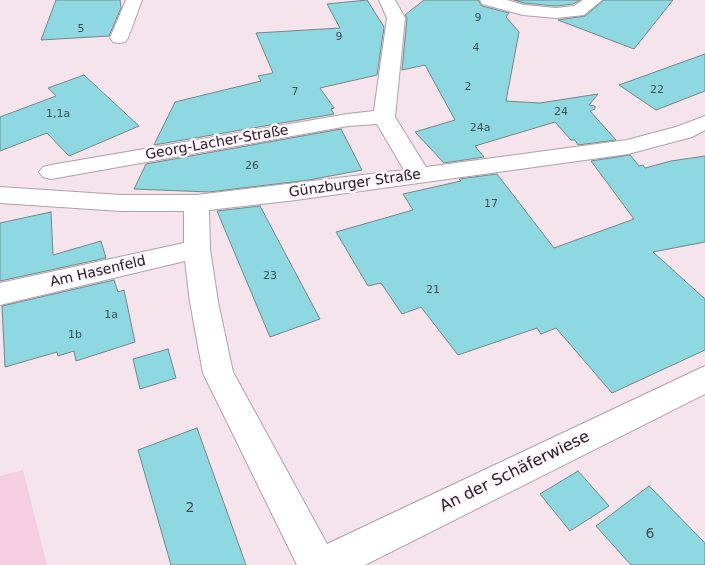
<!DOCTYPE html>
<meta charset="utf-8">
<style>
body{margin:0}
canvas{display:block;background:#f5e4ec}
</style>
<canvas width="705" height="565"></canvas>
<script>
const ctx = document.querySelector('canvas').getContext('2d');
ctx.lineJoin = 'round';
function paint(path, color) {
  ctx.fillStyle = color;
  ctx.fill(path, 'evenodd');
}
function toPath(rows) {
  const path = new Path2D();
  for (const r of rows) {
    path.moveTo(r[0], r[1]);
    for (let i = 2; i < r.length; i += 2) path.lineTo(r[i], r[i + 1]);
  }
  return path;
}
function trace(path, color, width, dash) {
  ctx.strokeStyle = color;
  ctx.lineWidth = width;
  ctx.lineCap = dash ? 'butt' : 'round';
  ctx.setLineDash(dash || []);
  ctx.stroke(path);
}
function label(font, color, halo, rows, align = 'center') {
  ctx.font = font + ' "DejaVu Sans",sans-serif';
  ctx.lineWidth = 5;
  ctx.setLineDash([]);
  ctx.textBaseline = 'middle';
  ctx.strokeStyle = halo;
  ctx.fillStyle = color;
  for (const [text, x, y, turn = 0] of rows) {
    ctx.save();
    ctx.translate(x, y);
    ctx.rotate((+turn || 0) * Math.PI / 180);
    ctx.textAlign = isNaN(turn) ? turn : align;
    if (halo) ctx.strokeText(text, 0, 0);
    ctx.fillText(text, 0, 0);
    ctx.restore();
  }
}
const green = toPath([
 [23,470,47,565,0,565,0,476]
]);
const building = toPath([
 [56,0,120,0,121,8,109,36,41,40,56,0],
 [367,0,384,27,377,75,320,88,334,108,331,109,334,114,154,145,175,102,261,81,258,76,273,73,256,33,340,28,327,4,367,0],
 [424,0,478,0,482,6,509,13,506,17,519,32,506,101,540,103,598,94,589,105,595,106,595,109,590,111,616,140,578,145,575,140,571,140,555,122,475,146,484,157,444,163,415,132,455,120,425,65,402,70,407,18,405,15,424,0],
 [514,0,580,0,573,4,556,6,524,3,514,0],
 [604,0,673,0,634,49,558,20,585,16,604,0],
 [705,54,705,91,656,110,619,85,705,54],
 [84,75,139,126,69,156,47,133,0,151,0,117,56,96,48,88,84,75],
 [341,129,362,170,309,180,209,192,134,189,146,164,341,129],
 [630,155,639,166,643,165,645,168,671,161,705,156,705,242,653,252,705,299,705,350,612,393,556,328,541,334,537,328,458,355,421,307,402,314,381,283,368,286,336,232,413,210,403,194,461,181,459,179,497,174,554,248,634,219,591,161,630,155],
 [260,206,320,319,270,337,217,211,260,206],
 [51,212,53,255,101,241,106,258,0,281,0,223,51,212],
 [114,280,118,292,124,290,135,342,76,361,74,351,58,356,57,352,5,367,2,306,114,280],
 [168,349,176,378,140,389,133,359,168,349],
 [197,428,246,565,171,565,138,450,197,428],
 [578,471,609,506,570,531,540,494,578,471],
 [649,486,705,543,705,565,631,565,596,526,649,486]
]);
const minor = toPath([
 [126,0,142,0,128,38,125,42,119,43,113,42,110,38,126,0],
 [379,0,395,0,405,18,395,117,426,167,627,140,676,127,705,116,705,130,692,137,628,154,296,200,209,210,210,249,218,302,233,372,327,544,705,366,705,394,365,565,297,565,203,373,190,302,185,261,0,305,0,283,184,243,184,211,121,211,0,203,0,187,121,195,196,195,404,170,377,124,348,126,51,179,43,177,39,172,43,167,51,165,348,114,374,111,387,18,379,0],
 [480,0,507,0,524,5,556,8,574,6,583,0,602,0,584,15,556,18,523,15,482,4,480,0]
]);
const numberNames = [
 ["9",478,18],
 ["5",81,29],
 ["9",339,37],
 ["4",476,48],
 ["2",468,87],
 ["22",657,90],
 ["7",295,92],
 ["24",561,112],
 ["1,1a",58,114],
 ["24a",480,128],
 ["26",252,166],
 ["17",491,204],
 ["23",270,276],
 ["21",433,290],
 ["1a",111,315],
 ["1b",75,335]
];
const streetNames = [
 ["Georg-Lacher-Straße",217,143,-10],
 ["Günzburger Straße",355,184,-8],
 ["Am Hasenfeld",98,272,-13]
];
const nearNumbernames = [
 ["2",190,508],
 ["6",650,534]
];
const nearStreetnames = [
 ["An der Schäferwiese",515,472,-26]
];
paint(green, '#f4cee1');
paint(building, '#8ed9e1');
trace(building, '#748688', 1);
trace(minor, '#b0a0a8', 2);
paint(minor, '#fff');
label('11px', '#404e52', null, numberNames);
label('14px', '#262023', '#fef4f9', streetNames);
label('14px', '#404e52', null, nearNumbernames);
label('16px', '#262023', '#fef4f9', nearStreetnames);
</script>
